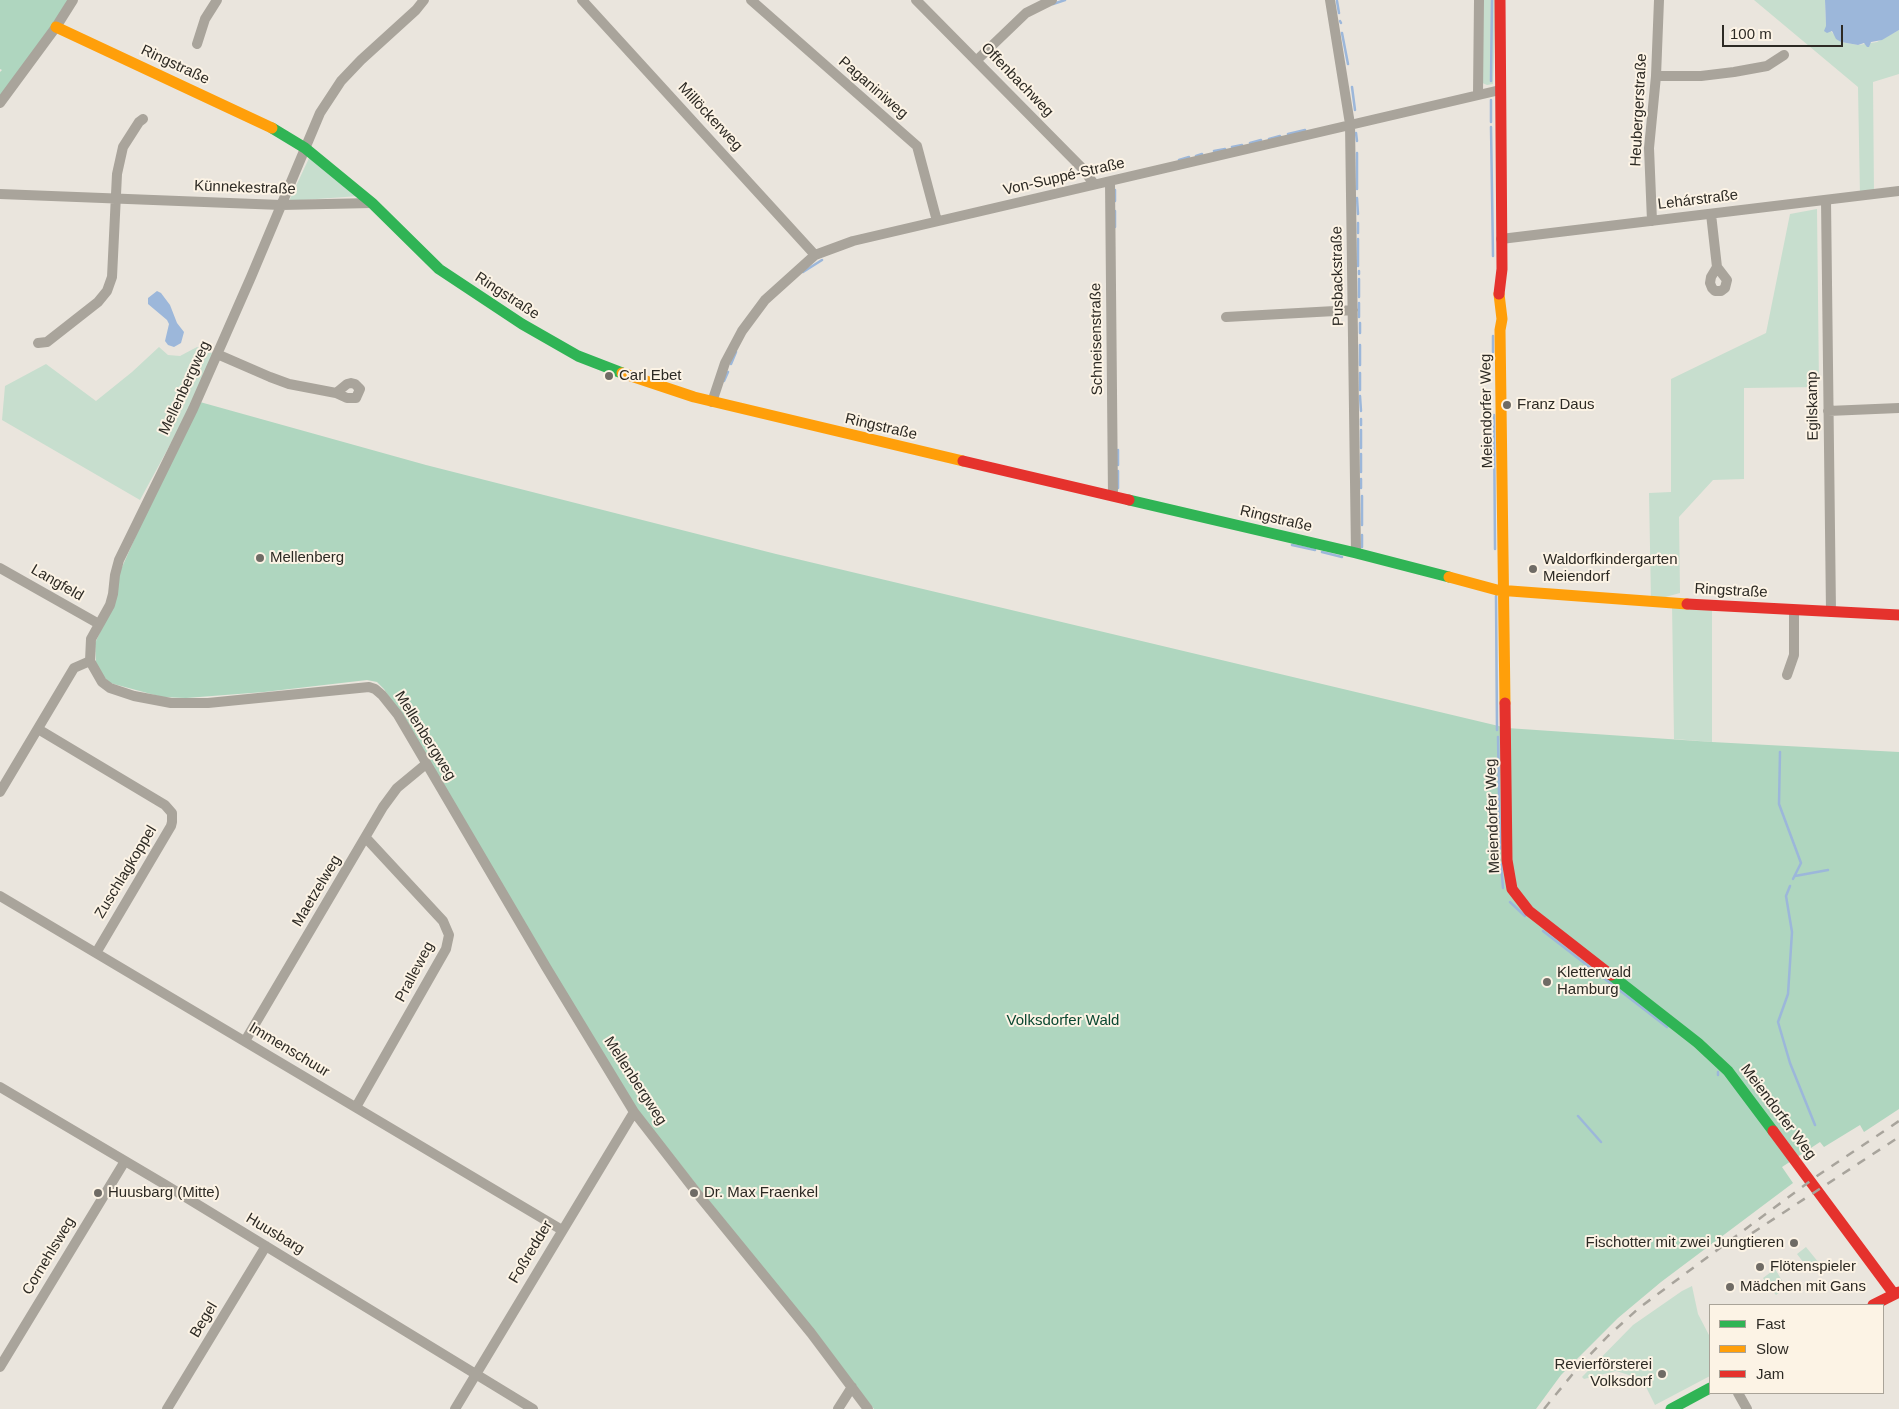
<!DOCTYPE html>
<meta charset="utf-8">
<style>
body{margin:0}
#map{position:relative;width:1899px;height:1409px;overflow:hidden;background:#eae5dd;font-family:Arial,sans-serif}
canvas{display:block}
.legend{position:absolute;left:1709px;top:1304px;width:175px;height:90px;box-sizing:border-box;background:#fcf3e5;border:1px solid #a9a398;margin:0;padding:6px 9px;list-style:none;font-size:15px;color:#2d2a24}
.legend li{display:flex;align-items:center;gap:10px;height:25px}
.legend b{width:25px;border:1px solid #a9a398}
.scale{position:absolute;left:1722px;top:25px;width:121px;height:22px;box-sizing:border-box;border:2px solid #2d2a24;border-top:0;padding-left:6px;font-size:15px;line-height:18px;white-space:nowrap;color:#2d2a24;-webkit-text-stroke:4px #fcf3e5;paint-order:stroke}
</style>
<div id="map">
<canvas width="1899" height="1409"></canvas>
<ul class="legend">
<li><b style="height:6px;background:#30b455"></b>Fast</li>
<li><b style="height:6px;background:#ff9f0a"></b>Slow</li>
<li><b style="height:6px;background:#e5322d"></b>Jam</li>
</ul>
<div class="scale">100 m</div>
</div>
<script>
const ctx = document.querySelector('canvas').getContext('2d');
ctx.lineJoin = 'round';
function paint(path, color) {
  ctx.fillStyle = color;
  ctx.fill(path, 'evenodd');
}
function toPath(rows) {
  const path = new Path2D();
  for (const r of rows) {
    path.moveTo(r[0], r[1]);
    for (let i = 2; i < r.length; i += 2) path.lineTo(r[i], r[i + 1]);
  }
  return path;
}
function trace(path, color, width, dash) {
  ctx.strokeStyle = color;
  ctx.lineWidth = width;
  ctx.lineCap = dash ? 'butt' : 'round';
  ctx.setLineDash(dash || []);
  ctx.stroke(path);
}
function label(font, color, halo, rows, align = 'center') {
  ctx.font = font + ' Arial,sans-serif';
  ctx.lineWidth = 4;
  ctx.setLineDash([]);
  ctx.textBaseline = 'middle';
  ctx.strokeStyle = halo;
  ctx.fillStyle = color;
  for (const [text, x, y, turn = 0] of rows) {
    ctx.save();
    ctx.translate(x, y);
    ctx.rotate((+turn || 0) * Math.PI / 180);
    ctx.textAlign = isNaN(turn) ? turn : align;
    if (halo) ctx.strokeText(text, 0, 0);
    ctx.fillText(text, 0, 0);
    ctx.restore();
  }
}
const green = toPath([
 [1483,0,1496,0,1493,84,1487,85,1480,82],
 [1754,0,1825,0,1826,26,1841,42,1858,45,1877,42,1899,30,1899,74,1873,82,1874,195,1860,196,1858,87],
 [310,156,359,196,289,201],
 [1817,209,1819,387,1744,388,1744,479,1713,480,1679,517,1680,593,1651,601,1649,493,1671,492,1671,379,1766,333,1790,214],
 [159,347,168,355,180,356,197,347,214,354,196,397,140,500,2,420,5,386,46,364,96,401,132,372],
 [1672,603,1712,605,1712,742,1674,739],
 [1806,1247,1819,1263,1810,1271,1797,1254],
 [1775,1269,1786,1287,1776,1295,1763,1278],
 [1692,1286,1698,1314,1710,1337,1710,1376,1655,1405,1642,1379,1616,1371,1584,1379,1582,1377,1633,1325,1682,1291]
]);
const forest = toPath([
 [0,0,68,0,55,24,0,98,0,72,2,70,0,69],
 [200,402,426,465,776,554,1507,728,1712,742,1899,752,1899,1109,1864,1132,1860,1125,1824,1147,1820,1142,1782,1167,1793,1183,1661,1282,1618,1318,1561,1375,1536,1409,874,1409,634,1106,399,712,384,689,377,682,367,680,264,692,186,698,162,697,110,683,102,675,96,664,95,643,112,608,118,576,164,473]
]);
const water = toPath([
 [1825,0,1899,0,1899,30,1882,40,1871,42,1869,47,1867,47,1864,43,1858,45,1841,42,1836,39,1832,31,1827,33,1824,31,1826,26],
 [157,291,161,293,170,305,177,323,184,332,181,343,174,347,168,345,165,341,169,324,167,320,148,304,148,298]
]);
const stream = toPath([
 [1337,1,1339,13],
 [1053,4,1065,0],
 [1340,21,1341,23],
 [1342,33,1348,64],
 [1491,81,1492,0],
 [1352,87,1355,110],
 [1491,100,1491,122],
 [1491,127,1493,256],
 [1356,133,1357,141],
 [1288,134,1305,130],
 [1269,139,1280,136],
 [1250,143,1261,140],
 [1232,147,1242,145],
 [1214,151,1225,149],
 [1357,153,1357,189],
 [1196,156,1202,154],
 [1179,160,1189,157],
 [1115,190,1115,201],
 [1357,198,1358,214],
 [1115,211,1115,227],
 [1358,233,1358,223],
 [1358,239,1358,266],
 [1359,271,1359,274],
 [803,272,822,260],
 [1359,279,1359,297],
 [1359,303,1359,317],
 [1360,323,1360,333],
 [1493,336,1493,352],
 [1360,345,1360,365],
 [731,364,736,352],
 [724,381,728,372],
 [1360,390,1360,373],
 [1360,396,1361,411],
 [1494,415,1495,549],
 [1361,419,1361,425],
 [1361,430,1361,448],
 [1118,450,1118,465],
 [1361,454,1361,472],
 [1118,471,1118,488],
 [1361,479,1361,488],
 [1362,496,1362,525],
 [1292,545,1315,550],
 [1362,547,1362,535],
 [1322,552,1342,557],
 [1496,596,1497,730],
 [1498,737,1500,849],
 [1780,752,1779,804,1801,863,1793,879],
 [1501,864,1503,888],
 [1795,876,1828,870],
 [1790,886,1786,896,1792,932,1788,994,1778,1022,1790,1063,1815,1125],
 [1510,902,1525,916],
 [1543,931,1667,1027],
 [1718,1075,1718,1072],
 [1578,1116,1601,1142]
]);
const street = toPath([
 [424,0,416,10,361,60,341,81,320,113,251,277,193,409,119,560,115,575,113,594,110,605,91,639,90,661,102,682,110,688,134,696,171,703,208,703,369,687,375,689,382,695,398,715,546,967,634,1112,700,1197,811,1333,868,1409],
 [582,0,815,255],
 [751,0,917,146,937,221],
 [916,0,1083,169,1094,184],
 [1330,0,1350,124,1356,553],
 [197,44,205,19,217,0],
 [977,60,1026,13,1052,0],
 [1656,76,1701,76,1734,72,1767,66,1784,55],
 [1478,94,1479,0],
 [0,103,56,27,73,0],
 [1110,182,1113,496],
 [0,194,281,205,372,203],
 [1826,200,1831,612],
 [1711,214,1717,267,1711,277,1710,283,1712,288,1715,291,1721,291,1725,288,1727,280,1717,267],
 [1652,221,1649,148,1656,76,1659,0],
 [1501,239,1899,191],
 [1226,317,1353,310],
 [38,343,47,342,98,302,107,291,112,277,117,174,123,147,139,122,143,119],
 [217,354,270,377,289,384,336,393,347,398,356,398,360,389,355,384,351,383,347,384,336,393],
 [712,402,725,363,742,331,765,300,815,255,853,241,1500,90],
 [1828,411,1899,408],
 [0,568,99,624],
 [1787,675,1794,655,1794,610],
 [38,729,165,805,172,813,172,822,171,826,96,953],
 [0,792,74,668,90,661],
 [0,896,562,1230],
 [245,1041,383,807,397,788,426,764],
 [0,1087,164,1184,533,1409],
 [356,1107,446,949,449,935,443,921,366,838],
 [0,1367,125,1161],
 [1738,1393,1747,1409],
 [167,1409,266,1246],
 [455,1409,634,1112],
 [838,1409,852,1387]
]);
const fast = toPath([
 [272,128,305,148,372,203,439,269,522,324,578,356,622,373],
 [1129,500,1356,553,1449,577],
 [1611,975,1698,1043,1728,1071,1773,1131],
 [1671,1409,1710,1388]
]);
const slow = toPath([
 [56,27,272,128],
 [1499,294,1502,319,1500,330,1505,703],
 [622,373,694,397,963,461],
 [1449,577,1497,590,1687,604]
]);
const jam = toPath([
 [1499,294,1502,269,1500,0],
 [963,461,1129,500],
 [1687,604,1899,615],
 [1505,703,1507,860,1512,889,1529,911,1611,975],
 [1773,1131,1894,1294],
 [1873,1305,1899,1292]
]);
const rail = toPath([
 [1737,1243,1899,1137],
 [1544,1409,1580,1365,1608,1336,1639,1308,1817,1176,1899,1121]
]);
const markers = [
 [609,376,5,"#6f6b65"],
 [1507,405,5,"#6f6b65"],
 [260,558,5,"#6f6b65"],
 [1533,569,5,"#6f6b65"],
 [1547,982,5,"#6f6b65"],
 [98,1193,5,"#6f6b65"],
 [694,1193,5,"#6f6b65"],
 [1794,1243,5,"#6f6b65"],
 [1760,1267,5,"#6f6b65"],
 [1730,1287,5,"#6f6b65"],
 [1662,1374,5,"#6f6b65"]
];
const streetNames = [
 ["Ringstraße",175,65,25],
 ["Offenbachweg",1017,80,46],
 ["Paganiniweg",873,88,41],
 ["Heubergerstraße",1639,110,-87],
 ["Millöckerweg",710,117,47],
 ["Von-Suppé-Straße",1064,177,-13],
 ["Künnekestraße",245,188,2],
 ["Lehárstraße",1698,200,-7],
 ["Pusbackstraße",1338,276,-91],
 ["Ringstraße",507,296,33],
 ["Schneisenstraße",1097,339,-91],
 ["Mellenbergweg",185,388,-65],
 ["Egilskamp",1813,406,-91],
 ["Meiendorfer Weg",1487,411,-91],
 ["Ringstraße",881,427,13],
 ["Ringstraße",1276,519,13],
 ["Langfeld",57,583,30],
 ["Ringstraße",1731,591,3],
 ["Mellenbergweg",425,736,58],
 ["Meiendorfer Weg",1493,816,-92],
 ["Zuschlagkoppel",126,872,-59],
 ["Maetzelweg",317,891,-59],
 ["Pralleweg",415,972,-62],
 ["Immenschuur",289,1050,31],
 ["Mellenbergweg",635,1081,57],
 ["Meiendorfer Weg",1778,1112,53],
 ["Huusbarg",275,1234,31],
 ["Foßredder",531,1252,-59],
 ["Cornehlsweg",49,1256,-59],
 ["Begel",204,1320,-59]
];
const poiNames = [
 ["Carl Ebet",619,376],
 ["Franz Daus",1517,405],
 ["Mellenberg",270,558],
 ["Waldorfkindergarten",1543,560],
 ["Meiendorf",1543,577],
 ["Kletterwald",1557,973],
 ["Hamburg",1557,990],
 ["Huusbarg (Mitte)",108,1193],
 ["Dr. Max Fraenkel",704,1193],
 ["Fischotter mit zwei Jungtieren",1784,1243,"right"],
 ["Flötenspieler",1770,1267],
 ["Mädchen mit Gans",1740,1287],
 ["Revierförsterei",1652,1365,"right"],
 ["Volksdorf",1652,1382,"right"]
];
const parkNames = [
 ["Volksdorfer Wald",1063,1021]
];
paint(green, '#c7dece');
paint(forest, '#afd6bf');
paint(water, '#9cb7da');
trace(stream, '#9cb7da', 2.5);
trace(street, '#a9a49b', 10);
trace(fast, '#30b455', 11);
trace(slow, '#ff9f0a', 11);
trace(jam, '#e5322d', 11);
trace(rail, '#a8a49c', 2.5, [9, 9]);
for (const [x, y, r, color] of markers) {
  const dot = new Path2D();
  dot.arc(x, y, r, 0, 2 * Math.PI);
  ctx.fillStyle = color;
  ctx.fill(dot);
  trace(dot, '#fcf3e5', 2);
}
label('15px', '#2d2a24', '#fcf3e5', streetNames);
label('15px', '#2d2a24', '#fcf3e5', poiNames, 'left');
label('15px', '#0a4831', '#fcf3e5', parkNames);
</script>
